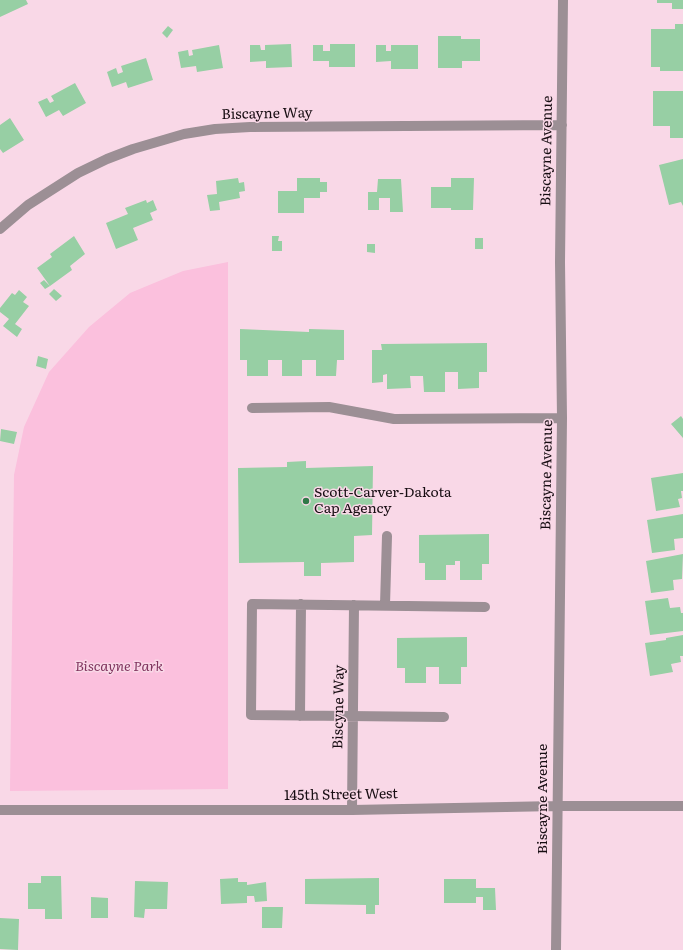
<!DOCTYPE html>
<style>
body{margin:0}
canvas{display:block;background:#f9d8e7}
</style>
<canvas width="683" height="950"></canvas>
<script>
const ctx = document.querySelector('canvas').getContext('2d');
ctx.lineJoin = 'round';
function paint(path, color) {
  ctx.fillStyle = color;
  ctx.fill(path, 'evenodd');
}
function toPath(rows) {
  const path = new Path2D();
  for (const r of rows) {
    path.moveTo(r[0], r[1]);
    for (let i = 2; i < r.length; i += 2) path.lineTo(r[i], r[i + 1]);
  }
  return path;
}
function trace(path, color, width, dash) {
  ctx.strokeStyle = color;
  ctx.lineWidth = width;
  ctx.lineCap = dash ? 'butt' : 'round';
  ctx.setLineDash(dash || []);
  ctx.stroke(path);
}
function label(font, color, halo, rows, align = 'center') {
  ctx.font = font + ' Literata,serif';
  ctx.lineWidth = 3;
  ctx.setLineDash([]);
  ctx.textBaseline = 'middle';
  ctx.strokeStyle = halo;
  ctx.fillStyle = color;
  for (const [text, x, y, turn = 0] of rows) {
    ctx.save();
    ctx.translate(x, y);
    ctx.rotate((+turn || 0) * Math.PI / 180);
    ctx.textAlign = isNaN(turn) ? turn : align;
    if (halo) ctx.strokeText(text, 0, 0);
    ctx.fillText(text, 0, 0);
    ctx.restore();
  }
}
const green = toPath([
 [228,262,228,789,10,791,14,475,24,427,49,372,89,327,130,293,183,271]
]);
const building = toPath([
 [0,0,26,0,28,4,0,17],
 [657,0,683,0,683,9,672,9,672,3,657,3],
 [675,24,683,24,683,71,660,71,660,67,651,67,651,29,675,29],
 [168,26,173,30,167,38,162,33],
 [438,36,461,36,461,39,480,39,480,61,462,61,462,68,438,68],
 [291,44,292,67,266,68,266,61,250,62,250,45,260,45,261,50,265,50,265,45],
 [330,44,355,44,355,67,329,67,329,61,313,61,313,45,323,45,323,51,330,51],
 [219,45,223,68,197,72,196,66,181,68,178,52,188,50,189,56,193,55,192,50],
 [376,45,386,45,386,51,391,51,391,45,418,45,418,69,391,69,391,61,376,62],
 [146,58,153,80,128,88,126,82,112,87,107,72,116,68,118,74,123,72,121,66],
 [75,83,86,103,63,116,59,110,46,117,38,102,47,98,50,103,54,101,51,96],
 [653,91,683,91,683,138,670,138,670,126,653,126],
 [10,118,24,140,3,153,0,149,0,125],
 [683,159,683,206,681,202,669,205,659,165],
 [238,178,239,183,244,182,245,191,239,192,240,198,219,202,220,210,210,211,207,195,217,194,216,181],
 [297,178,320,178,320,182,327,182,327,192,320,192,320,198,304,198,304,213,278,213,278,191,297,191],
 [451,178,474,178,473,210,451,210,451,208,431,208,431,187,451,187],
 [378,179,401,179,403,212,390,212,390,198,379,198,379,210,368,210,368,192,377,192],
 [146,200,147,203,153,200,157,210,150,213,153,220,133,228,138,240,116,249,106,223,128,214,125,208],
 [74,236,85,254,70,266,72,270,50,286,45,289,40,283,44,280,50,286,37,268,52,257,50,254],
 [272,236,279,236,278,241,282,241,282,251,272,251],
 [475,238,483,238,483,249,475,249],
 [367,244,375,244,375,253,367,252],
 [54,289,62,296,56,301,49,294],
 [19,290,27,297,23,302,29,306,15,324,22,329,17,337,3,326,9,319,0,312,0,308,12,293,15,295],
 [240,329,309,332,309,329,344,330,344,360,337,360,336,376,316,376,316,360,302,360,302,376,282,376,282,360,268,360,268,376,247,376,247,360,240,360],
 [487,343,487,372,479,372,479,388,458,389,458,372,445,372,445,392,424,392,423,376,410,376,411,388,387,389,387,374,383,375,383,382,372,383,372,350,382,350,381,344],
 [38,356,48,359,46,369,36,366],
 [681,416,683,419,683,438,671,424],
 [1,429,17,432,14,444,0,441],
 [306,461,306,468,373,466,372,535,354,536,354,562,321,563,321,576,304,576,304,562,239,563,238,468,287,467,287,462],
 [683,473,683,491,681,491,682,498,678,499,680,507,656,511,651,478],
 [683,514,683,538,674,539,675,550,652,553,647,520],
 [489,534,489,564,482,564,482,580,460,580,460,561,455,561,455,565,446,565,446,580,425,580,425,563,419,563,419,535],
 [683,554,682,579,673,580,674,590,651,593,646,561],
 [668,598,670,608,680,607,681,613,683,613,683,631,650,635,645,601],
 [683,635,683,656,680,656,681,662,671,664,673,672,650,676,645,643,666,640,666,638],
 [467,637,467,667,461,667,461,684,439,684,439,667,426,667,426,683,405,683,405,668,397,668,397,638],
 [41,876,61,876,62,919,45,919,45,909,28,909,28,883,41,883],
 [238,878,238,882,247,882,247,885,266,882,267,901,255,902,254,896,247,896,247,903,221,904,220,879],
 [379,878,379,905,375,905,375,914,366,914,366,905,305,904,305,879],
 [444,879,476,879,476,888,495,888,496,910,483,910,483,897,476,897,476,903,444,903],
 [135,881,168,882,167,909,145,909,144,918,134,917],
 [91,897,108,898,108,918,91,918],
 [262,907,283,907,282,928,262,928],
 [0,918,19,919,18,950,0,949]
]);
const minor = toPath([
 [0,229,28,205,78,173,107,159,133,149,184,134,215,129,250,127,562,125],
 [252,408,329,407,394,419,562,418],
 [385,605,387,536],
 [300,716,301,604],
 [444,717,251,715,252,604,485,607],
 [0,810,352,810,557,806,683,806],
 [352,810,354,605],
 [556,950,562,418,560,262,563,0]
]);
const markers = [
 [306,501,4,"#2f7947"]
];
const streetNames = [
 ["Biscayne Way",267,114,-1],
 ["Biscayne Avenue",547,151,-89],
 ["Biscayne Avenue",547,475,-89],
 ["Biscyne Way",339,707,-89],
 ["145th Street West",341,795,-1],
 ["Biscayne Avenue",543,799,-90]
];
const poiNames = [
 ["Scott-Carver-Dakota",314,493],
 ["Cap Agency",314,509]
];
const parkNames = [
 ["Biscayne Park",119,667]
];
paint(green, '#fbc0dd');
paint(building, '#97cfa4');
trace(minor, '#9c8f95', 10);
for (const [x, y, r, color] of markers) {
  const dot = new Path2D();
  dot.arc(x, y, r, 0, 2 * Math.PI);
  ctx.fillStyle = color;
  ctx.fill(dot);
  trace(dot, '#f9d8e7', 1.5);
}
label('14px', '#170d12', '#f9d8e7', streetNames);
label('14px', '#170d12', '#f9d8e7', poiNames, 'left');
label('italic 14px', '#80355f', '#f9d8e7', parkNames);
</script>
